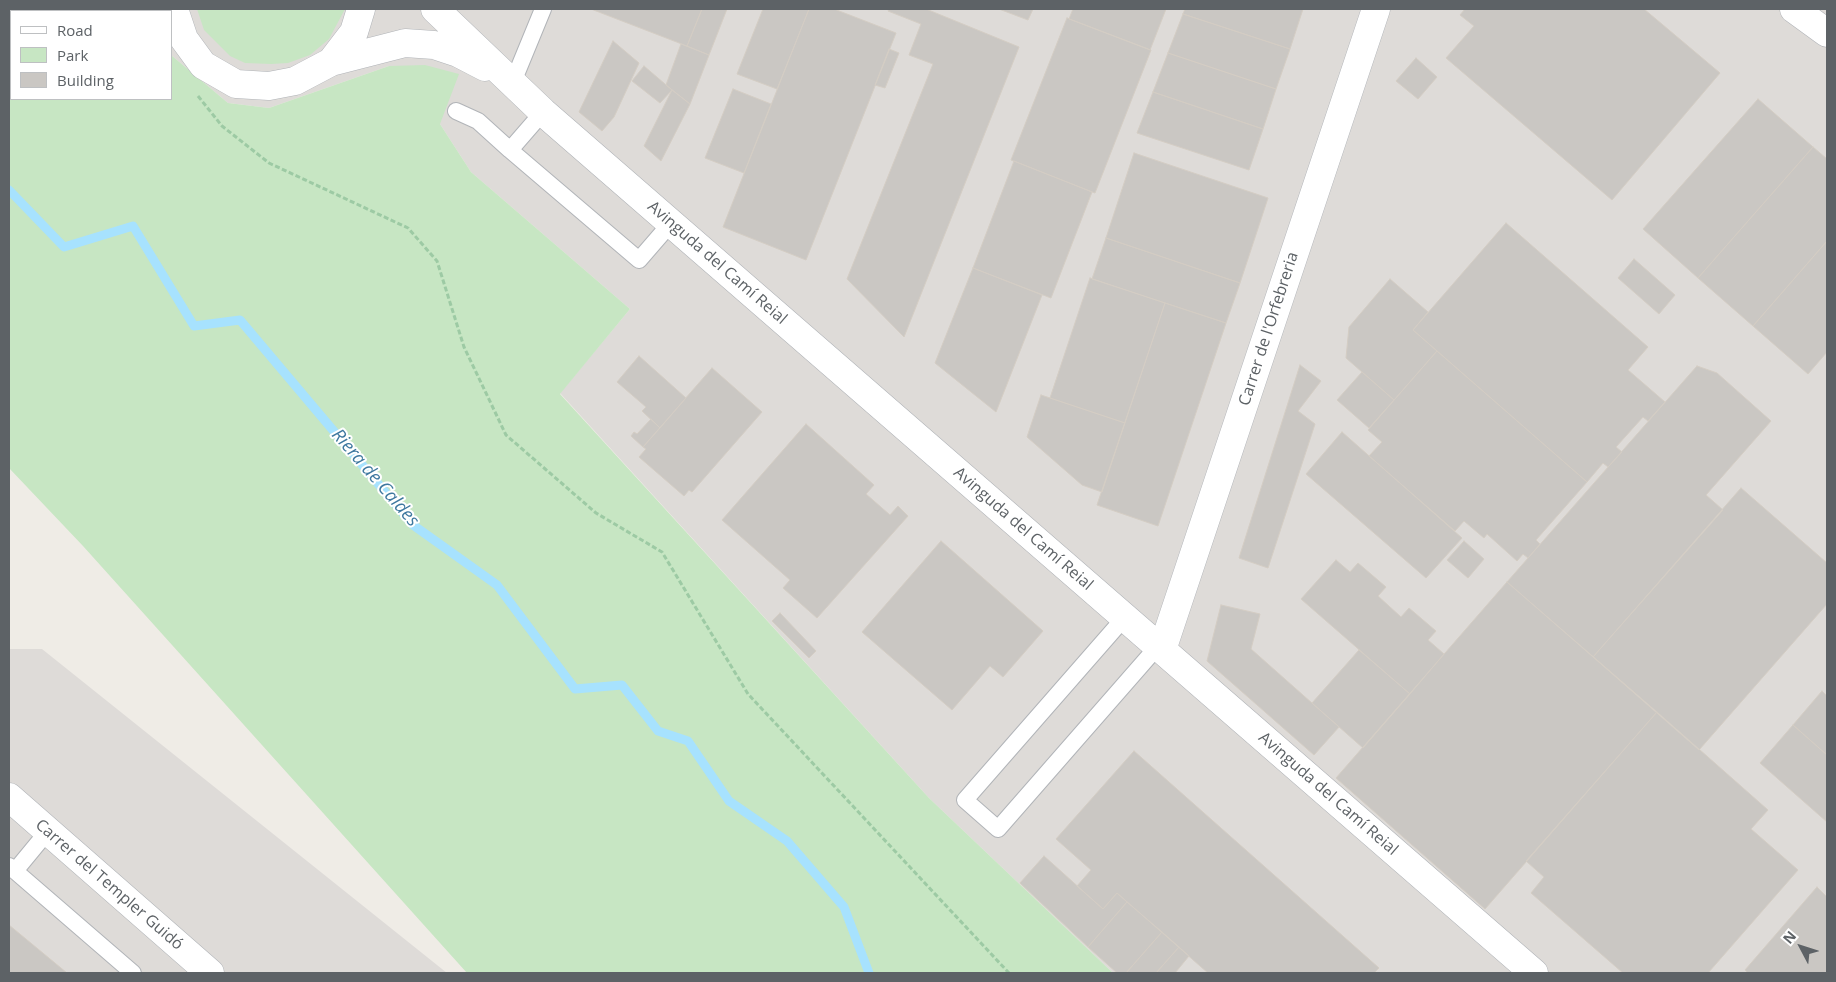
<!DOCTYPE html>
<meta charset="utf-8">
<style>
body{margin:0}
#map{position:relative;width:1836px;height:982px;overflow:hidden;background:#efece6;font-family:"Open Sans",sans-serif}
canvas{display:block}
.frame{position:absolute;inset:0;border:10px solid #5d6266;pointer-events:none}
.legend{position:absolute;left:10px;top:10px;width:162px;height:90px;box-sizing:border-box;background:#fff;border:1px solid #bec0c2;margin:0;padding:6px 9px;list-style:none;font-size:15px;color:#5d6266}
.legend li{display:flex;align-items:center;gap:10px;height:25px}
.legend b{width:25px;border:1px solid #bec0c2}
.north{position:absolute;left:1776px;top:922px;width:50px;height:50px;-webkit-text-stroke:4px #fff;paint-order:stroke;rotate:310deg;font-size:14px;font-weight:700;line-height:20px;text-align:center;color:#5d6266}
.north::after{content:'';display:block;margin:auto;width:18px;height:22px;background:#5d6266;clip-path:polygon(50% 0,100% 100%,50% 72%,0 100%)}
</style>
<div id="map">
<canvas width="1836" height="982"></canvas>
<div class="frame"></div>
<ul class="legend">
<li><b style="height:6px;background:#fff"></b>Road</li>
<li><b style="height:14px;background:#c7e6c3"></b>Park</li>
<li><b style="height:14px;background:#cac7c3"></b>Building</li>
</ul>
<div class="north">N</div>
</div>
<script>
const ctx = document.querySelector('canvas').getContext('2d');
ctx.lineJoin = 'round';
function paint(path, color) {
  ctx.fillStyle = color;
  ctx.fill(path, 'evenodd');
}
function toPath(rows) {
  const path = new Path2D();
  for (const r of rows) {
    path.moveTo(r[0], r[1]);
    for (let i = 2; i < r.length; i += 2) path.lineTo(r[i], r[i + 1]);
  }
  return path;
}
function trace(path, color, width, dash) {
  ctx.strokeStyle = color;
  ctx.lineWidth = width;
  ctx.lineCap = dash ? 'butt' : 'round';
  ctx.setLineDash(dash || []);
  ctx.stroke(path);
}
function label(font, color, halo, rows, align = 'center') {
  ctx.font = font + ' "Open Sans",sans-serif';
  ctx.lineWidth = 4;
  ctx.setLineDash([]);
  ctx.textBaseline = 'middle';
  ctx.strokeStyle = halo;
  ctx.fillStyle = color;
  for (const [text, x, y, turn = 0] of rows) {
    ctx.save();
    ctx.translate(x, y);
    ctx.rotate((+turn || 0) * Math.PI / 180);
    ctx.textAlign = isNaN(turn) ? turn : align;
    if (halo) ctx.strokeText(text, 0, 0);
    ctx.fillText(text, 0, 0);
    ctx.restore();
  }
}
const industrial = toPath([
 [117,9,1827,9,1827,973,1113,973,929,798,560,393,630,309,471,172,440,124,389,66,269,108,228,103,171,55,171,11,120,11],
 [9,649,42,649,447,973,9,973]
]);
const green = toPath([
 [9,9,117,9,120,11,11,11,11,99,171,99,171,55,228,103,269,108,389,66,425,65,459,74,440,124,471,172,630,309,560,394,929,798,1113,973,467,973,83,546,9,468],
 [197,9,345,9,329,39,310,55,288,63,271,64,245,63,230,56,204,30]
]);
const stream = toPath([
 [9,190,64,247,133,226,194,326,240,320,413,525,497,585,575,689,622,685,658,731,688,741,729,801,787,841,844,907,869,973]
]);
const building = toPath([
 [591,9,702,9,687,46,591,9],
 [702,9,727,9,709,55,687,46,702,9],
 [763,9,809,9,777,89,737,74,763,9],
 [809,9,834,9,896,33,806,260,723,227,809,9],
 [889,9,926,9,1019,47,904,337,847,279,933,64,909,55,921,24,888,11,889,9],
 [999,9,1033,9,1028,20,999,9],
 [1073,9,1166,9,1150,50,1069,19,1073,9],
 [1185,9,1303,9,1290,49,1183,14,1185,9],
 [1465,9,1644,9,1720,73,1612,200,1446,58,1474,26,1460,15,1465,9],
 [1183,14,1290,49,1276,89,1168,53,1183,14],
 [1067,18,1151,50,1095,193,1011,160,1067,18],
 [613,41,639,63,614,117,602,131,579,112,613,41],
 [681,44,709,55,690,104,666,85,681,44],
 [889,49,899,53,885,88,875,85,889,49],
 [1168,53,1276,89,1263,129,1153,92,1168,53],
 [1416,58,1437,77,1418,99,1396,81,1416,58],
 [644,66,672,90,660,103,632,81,644,66],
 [733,89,771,104,744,173,705,158,733,89],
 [672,90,690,104,661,161,644,146,672,90],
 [1153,92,1263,129,1249,170,1137,133,1153,92],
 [1758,99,1813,147,1698,278,1643,229,1758,99],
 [1813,147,1827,159,1827,241,1753,326,1698,278,1813,147],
 [1134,153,1268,198,1240,283,1106,238,1134,153],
 [1014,161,1092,192,1051,298,973,268,1014,161],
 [1506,223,1648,347,1628,370,1665,402,1648,421,1643,417,1616,447,1622,452,1608,467,1603,463,1587,482,1413,330,1506,223],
 [1106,238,1240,283,1226,323,1092,279,1106,238],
 [1827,241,1827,352,1808,374,1753,326,1827,241],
 [1634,259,1675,295,1659,314,1618,278,1634,259],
 [973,268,1042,295,996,412,935,363,973,268],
 [1090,278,1165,303,1125,423,1050,398,1090,278],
 [1390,279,1428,312,1413,330,1437,351,1394,400,1346,358,1349,327,1390,279],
 [1165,303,1226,323,1158,526,1097,505,1165,303],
 [1437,351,1587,482,1536,540,1540,544,1528,558,1523,554,1517,561,1487,534,1484,538,1464,521,1455,531,1369,456,1382,442,1368,430,1437,351],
 [639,356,686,398,660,428,642,411,646,407,617,382,639,356],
 [1300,365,1321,381,1298,411,1315,424,1268,568,1239,558,1300,365],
 [1697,366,1717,373,1771,421,1706,495,1723,510,1593,657,1507,582,1697,366],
 [712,368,762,412,692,492,689,490,684,496,639,457,646,449,643,447,712,368],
 [1362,372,1394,400,1369,428,1337,400,1362,372],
 [1041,395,1125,423,1102,492,1082,485,1027,437,1041,395],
 [651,419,660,428,643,447,631,436,634,432,637,434,651,419],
 [806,424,874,485,866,494,890,515,898,506,908,516,817,618,783,588,790,580,722,520,806,424],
 [1342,432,1462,538,1426,578,1306,474,1342,432],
 [1741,488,1827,563,1827,604,1699,750,1593,657,1741,488],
 [941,541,1043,631,1003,677,990,666,952,710,862,632,941,541],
 [1464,541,1484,559,1468,578,1447,560,1464,541],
 [1336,560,1350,572,1358,563,1386,587,1378,596,1401,617,1409,608,1436,631,1428,640,1444,654,1410,694,1301,599,1336,560],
 [1507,582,1657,712,1485,909,1336,778,1507,582],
 [1221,605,1260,614,1251,649,1339,727,1314,755,1207,661,1221,605],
 [780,613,816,651,809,658,772,621,780,613],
 [1359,650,1410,694,1363,748,1312,703,1359,650],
 [1822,691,1827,696,1827,755,1793,725,1822,691],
 [1657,712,1768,810,1751,829,1798,870,1708,973,1623,973,1531,893,1544,877,1526,861,1657,712],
 [1793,725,1827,755,1827,822,1760,763,1793,725],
 [1134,751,1379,968,1374,973,1208,973,1117,893,1103,909,1077,886,1091,870,1056,839,1134,751],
 [1044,856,1103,909,1117,893,1127,902,1088,947,1020,883,1044,856],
 [1817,887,1827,897,1827,973,1748,973,1745,970,1817,887],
 [1127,902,1162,932,1126,973,1117,973,1088,947,1127,902],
 [9,925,67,973,9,973,9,925],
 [1162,932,1179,947,1156,973,1126,973,1162,932],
 [1179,947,1189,956,1175,973,1156,973,1179,947]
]);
const path = toPath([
 [198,96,222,126,269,163,408,228,437,261,464,347,506,435,596,513,662,552,748,694,1009,973]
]);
const service = toPath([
 [513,82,543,9],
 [456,111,478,121,510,150],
 [543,112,510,150,639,260,671,223],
 [1125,617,965,800,998,829,1158,646],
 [9,866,15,871,48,831],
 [15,871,133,973]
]);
const minor = toPath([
 [146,9,148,11],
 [174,9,184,39,203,65,236,84,269,86,295,81,331,62,354,32,361,9],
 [435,9,543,112,1534,973],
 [1794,9,1827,33],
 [331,62,405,43,434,45,458,53,485,67],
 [1162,650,1376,9],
 [9,797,210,973]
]);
const streetNames = [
 ["Avinguda del Camí Reial",717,263,41],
 ["Carrer de l'Orfebreria",1269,329,-72],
 ["Avinguda del Camí Reial",1023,529,41],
 ["Avinguda del Camí Reial",1328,794,41],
 ["Carrer del Templer Guidó",109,885,41]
];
const waterNames = [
 ["Riera de Caldes",375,478,49]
];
paint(industrial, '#dedbd8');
paint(green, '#c7e6c3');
trace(stream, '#a7e2fe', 9);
paint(building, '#cac7c3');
trace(building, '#d4cdc4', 1);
trace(service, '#b1b4b8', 18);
trace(minor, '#b1b4b8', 29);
trace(path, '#9dcaa4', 3, [5, 2.5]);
trace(service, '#fff', 16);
trace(minor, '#fff', 28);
label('16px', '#5d6266', '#fff', streetNames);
label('italic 18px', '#3e789f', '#fff', waterNames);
</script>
